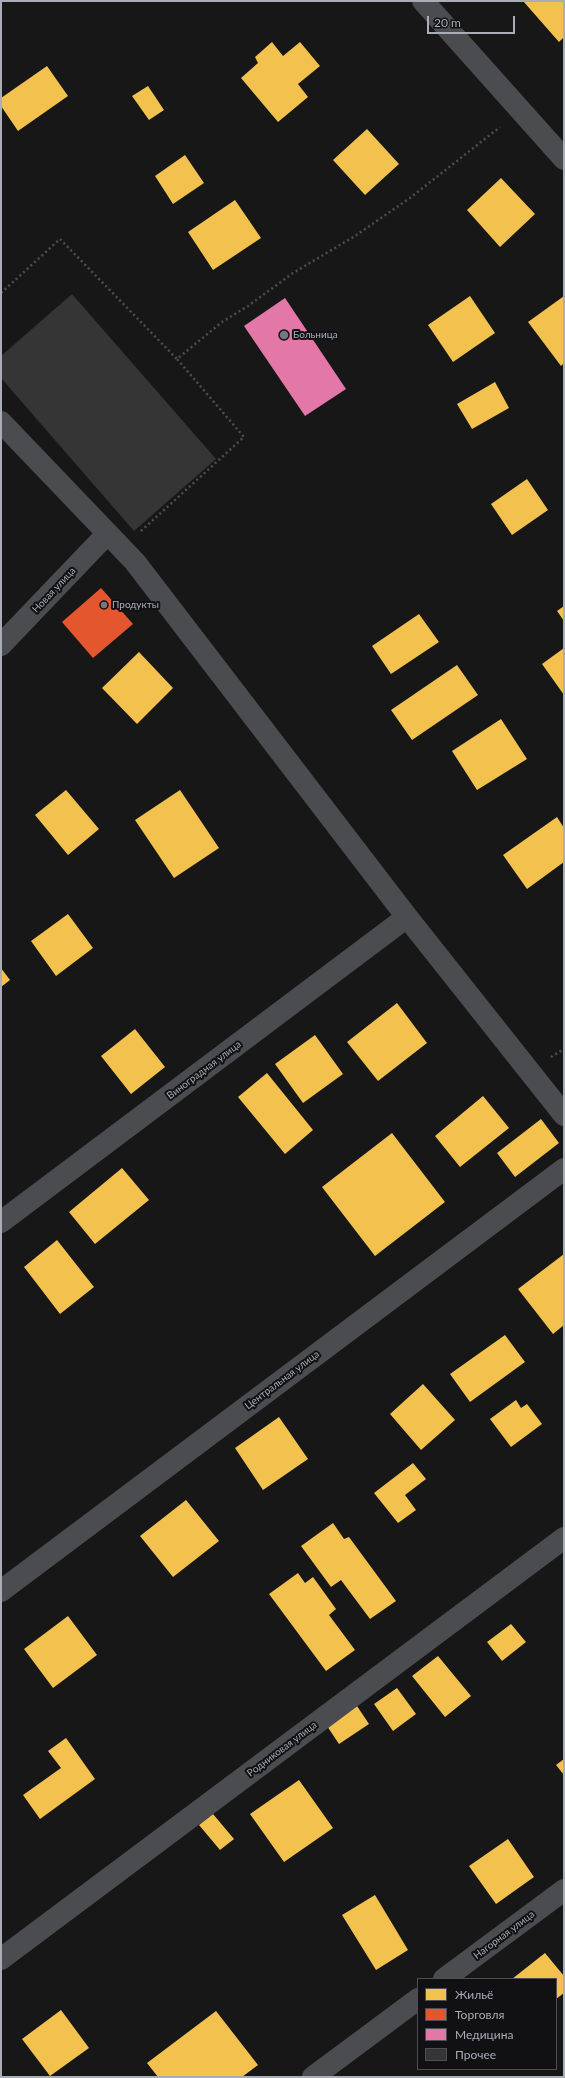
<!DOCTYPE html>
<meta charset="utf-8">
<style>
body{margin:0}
#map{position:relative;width:565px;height:2078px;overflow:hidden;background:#171717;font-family:Lato,sans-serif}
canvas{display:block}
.frame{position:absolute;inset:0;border:2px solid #a8adb8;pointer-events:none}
.legend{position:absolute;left:417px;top:1978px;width:140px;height:92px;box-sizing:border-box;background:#111113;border:1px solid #4d4f55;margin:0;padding:5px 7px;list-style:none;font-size:12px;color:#a8adb8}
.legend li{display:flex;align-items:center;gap:8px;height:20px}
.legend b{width:20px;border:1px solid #4d4f55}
.scale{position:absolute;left:427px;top:16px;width:88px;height:18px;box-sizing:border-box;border:2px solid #a8adb8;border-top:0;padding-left:5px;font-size:12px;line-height:14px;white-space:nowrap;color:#a8adb8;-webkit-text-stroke:3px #111113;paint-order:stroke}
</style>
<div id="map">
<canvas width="565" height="2078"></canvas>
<div class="frame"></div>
<ul class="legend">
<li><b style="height:11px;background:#f2c14e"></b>Жильё</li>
<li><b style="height:11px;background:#e4572e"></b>Торговля</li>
<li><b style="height:11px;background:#e377a8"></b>Медицина</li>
<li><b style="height:11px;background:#353536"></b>Прочее</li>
</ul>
<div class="scale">20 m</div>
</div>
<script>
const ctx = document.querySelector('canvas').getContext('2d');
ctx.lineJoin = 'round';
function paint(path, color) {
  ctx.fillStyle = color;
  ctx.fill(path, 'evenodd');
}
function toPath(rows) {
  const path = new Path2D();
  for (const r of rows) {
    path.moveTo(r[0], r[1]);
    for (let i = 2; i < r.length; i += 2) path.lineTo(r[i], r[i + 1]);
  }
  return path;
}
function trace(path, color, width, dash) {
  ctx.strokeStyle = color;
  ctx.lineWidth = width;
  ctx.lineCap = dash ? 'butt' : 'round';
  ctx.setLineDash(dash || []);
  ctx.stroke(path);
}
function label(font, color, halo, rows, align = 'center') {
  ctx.font = font + ' Lato,sans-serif';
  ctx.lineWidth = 4;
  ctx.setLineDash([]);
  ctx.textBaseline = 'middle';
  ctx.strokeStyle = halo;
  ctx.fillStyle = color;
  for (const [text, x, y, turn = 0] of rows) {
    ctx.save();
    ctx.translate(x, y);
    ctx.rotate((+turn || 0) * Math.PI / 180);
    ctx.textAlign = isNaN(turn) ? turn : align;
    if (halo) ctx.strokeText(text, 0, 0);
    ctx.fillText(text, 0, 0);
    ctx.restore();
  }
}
const homes = toPath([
 [523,1,564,1,564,37,559,42],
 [272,42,283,56,300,42,320,66,298,84,308,97,278,122,241,78,258,63,255,57],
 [47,66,68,96,18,131,1,106,1,98],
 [148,86,164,110,149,120,132,96],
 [367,129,399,164,365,195,333,160],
 [185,155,204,183,173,204,155,176],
 [501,178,535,214,500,247,467,210],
 [235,200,261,238,213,270,188,232],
 [470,296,495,333,453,362,428,325],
 [564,296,564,363,561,366,528,322],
 [495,382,509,408,472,429,457,404],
 [527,479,548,510,512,535,491,504],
 [564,606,564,621,557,611],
 [419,614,439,642,391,674,372,646],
 [564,648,564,695,542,664],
 [139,652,173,688,137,724,102,688],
 [457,665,478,695,412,740,391,710],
 [501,719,527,759,477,790,452,751],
 [66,790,99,829,68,855,35,815],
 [180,790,219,848,174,878,135,820],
 [557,817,564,828,564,862,527,889,503,855],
 [68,914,93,948,56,976,31,941],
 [1,968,10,980,1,987],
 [397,1003,427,1043,378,1081,347,1042],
 [135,1029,165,1067,131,1094,101,1056],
 [315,1035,343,1074,303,1103,275,1064],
 [267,1073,313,1130,285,1154,238,1097],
 [483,1096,509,1128,460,1167,435,1136],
 [541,1119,559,1143,515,1177,497,1153],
 [392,1133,445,1202,375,1256,322,1187],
 [122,1168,149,1200,95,1244,69,1212],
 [57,1240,94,1287,60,1314,24,1267],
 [564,1254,564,1325,553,1334,518,1289],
 [505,1335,525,1362,470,1402,450,1374],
 [423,1384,455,1420,421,1450,390,1414],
 [516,1400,521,1408,527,1404,542,1424,511,1447,490,1419],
 [279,1417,308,1459,263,1490,235,1448],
 [413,1463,426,1479,405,1495,416,1510,398,1523,374,1493],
 [186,1500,219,1541,173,1577,140,1536],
 [333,1523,344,1539,349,1537,396,1601,370,1619,341,1580,331,1587,301,1546],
 [298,1573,305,1583,313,1577,336,1609,329,1615,355,1650,326,1671,269,1594],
 [68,1616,97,1655,53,1688,24,1649],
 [511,1624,526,1642,502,1661,487,1642],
 [438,1656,471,1696,445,1717,412,1676],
 [397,1688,416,1714,393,1731,374,1704],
 [357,1706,369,1724,339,1744,327,1726],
 [66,1738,95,1779,40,1819,23,1795,61,1768,48,1751],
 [564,1759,564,1775,556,1765],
 [299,1780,333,1828,284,1862,250,1814],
 [213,1814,234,1839,220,1850,199,1825],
 [508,1839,534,1877,496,1904,469,1866],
 [375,1895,408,1950,376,1970,342,1915],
 [545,1953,564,1976,564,1993,556,1999,556,1979,512,1979],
 [61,2010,89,2048,50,2076,22,2039],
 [216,2011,258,2065,242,2077,158,2077,147,2063]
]);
const shops = toPath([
 [101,588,133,624,93,658,62,622]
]);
const health = toPath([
 [285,298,346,389,305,416,244,326]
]);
const building = toPath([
 [72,294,216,459,134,531,1,378,1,356]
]);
const path = toPath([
 [1,293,60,239,177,359],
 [141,531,244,437,177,359,222,322,248,306,293,273,355,236,410,198,500,127],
 [551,1057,564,1049]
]);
const minor = toPath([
 [423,1,564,159],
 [1,422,135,562,407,917,564,1115],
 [1,645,107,534],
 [1,1222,407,917],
 [1,1591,564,1169],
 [1,1959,564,1538],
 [444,1979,564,1890],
 [313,2077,418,1999]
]);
const markers = [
 [284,335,5,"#757880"],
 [104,605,4,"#757880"]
];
const poiNames = [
 ["Больница",293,335],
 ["Продукты",112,605]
];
const streetNames = [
 ["Новая улица",54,590,-47],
 ["Виноградная улица",204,1070,-37],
 ["Центральная улица",282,1380,-37],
 ["Родниковая улица",282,1749,-37],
 ["Нагорная улица",504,1935,-37]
];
paint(homes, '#f2c14e');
paint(shops, '#e4572e');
paint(health, '#e377a8');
paint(building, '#353536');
trace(path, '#4d4e52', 2.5, [2, 3]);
trace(minor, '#4b4c50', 22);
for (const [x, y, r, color] of markers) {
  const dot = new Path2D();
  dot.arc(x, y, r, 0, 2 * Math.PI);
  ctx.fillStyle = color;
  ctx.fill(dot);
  trace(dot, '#111113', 1.5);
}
label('10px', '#a8adb8', '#111113', poiNames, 'left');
label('10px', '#a8adb8', '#111113', streetNames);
</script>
